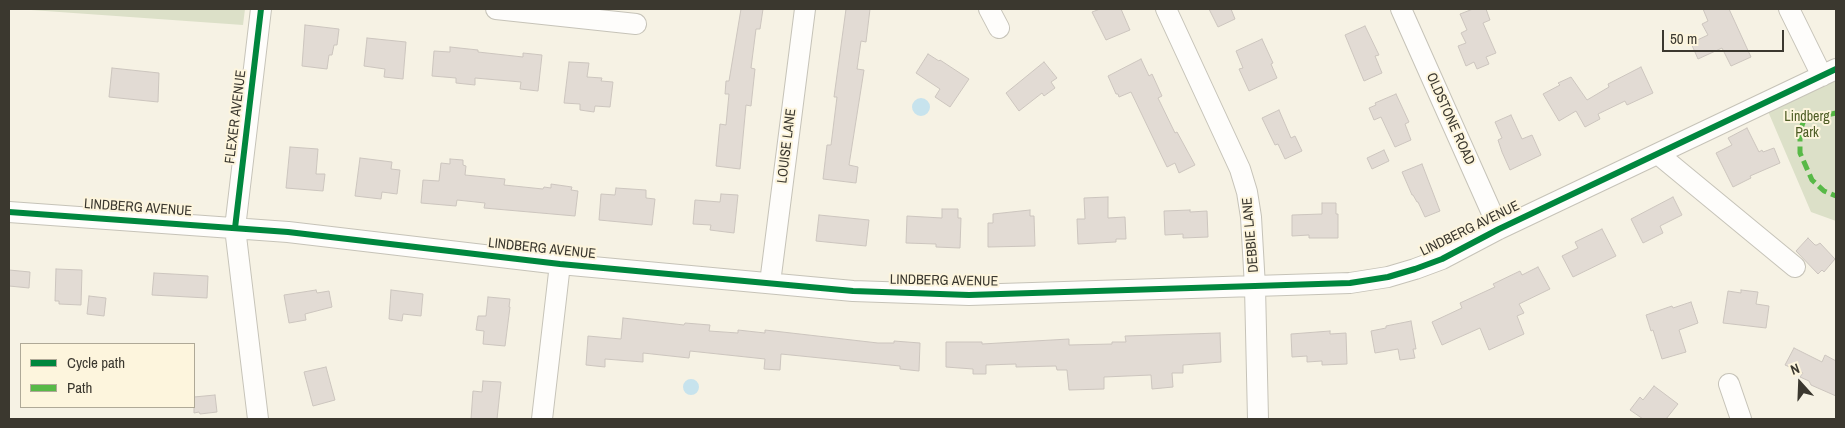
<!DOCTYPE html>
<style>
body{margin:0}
#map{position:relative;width:1845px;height:428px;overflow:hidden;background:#f6f2e4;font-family:"Archivo Narrow",sans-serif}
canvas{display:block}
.frame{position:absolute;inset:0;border:10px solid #3b382f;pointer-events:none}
.legend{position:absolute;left:20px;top:343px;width:175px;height:65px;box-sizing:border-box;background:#fdf5dd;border:1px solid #afa997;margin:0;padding:6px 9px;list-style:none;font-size:15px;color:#3b382f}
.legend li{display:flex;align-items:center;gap:10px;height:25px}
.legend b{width:25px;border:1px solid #afa997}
.north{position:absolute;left:1775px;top:358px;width:50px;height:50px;-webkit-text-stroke:4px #fdf5dd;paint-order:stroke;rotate:340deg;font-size:14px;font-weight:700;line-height:20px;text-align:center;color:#3b382f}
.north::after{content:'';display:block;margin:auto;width:18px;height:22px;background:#3b382f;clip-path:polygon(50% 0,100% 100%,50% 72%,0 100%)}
.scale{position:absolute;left:1662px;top:30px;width:122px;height:22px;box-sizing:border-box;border:2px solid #3b382f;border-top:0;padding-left:6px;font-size:15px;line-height:18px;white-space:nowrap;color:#3b382f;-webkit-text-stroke:4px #fdf5dd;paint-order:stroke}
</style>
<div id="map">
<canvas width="1845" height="428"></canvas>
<div class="frame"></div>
<ul class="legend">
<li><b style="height:6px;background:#00873e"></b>Cycle path</li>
<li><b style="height:6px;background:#58b947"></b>Path</li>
</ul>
<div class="north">N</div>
<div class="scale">50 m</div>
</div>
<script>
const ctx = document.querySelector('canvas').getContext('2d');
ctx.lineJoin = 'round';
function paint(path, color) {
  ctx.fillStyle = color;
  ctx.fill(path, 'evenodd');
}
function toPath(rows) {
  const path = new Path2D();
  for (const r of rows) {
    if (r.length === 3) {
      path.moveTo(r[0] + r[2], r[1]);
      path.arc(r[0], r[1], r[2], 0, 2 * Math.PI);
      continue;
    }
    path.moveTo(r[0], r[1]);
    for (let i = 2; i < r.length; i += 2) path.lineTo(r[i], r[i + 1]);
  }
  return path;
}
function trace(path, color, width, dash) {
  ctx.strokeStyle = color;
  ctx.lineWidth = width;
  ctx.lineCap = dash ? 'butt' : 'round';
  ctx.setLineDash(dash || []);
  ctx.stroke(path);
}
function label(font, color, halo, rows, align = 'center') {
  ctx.font = font + ' "Archivo Narrow",sans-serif';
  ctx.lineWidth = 4;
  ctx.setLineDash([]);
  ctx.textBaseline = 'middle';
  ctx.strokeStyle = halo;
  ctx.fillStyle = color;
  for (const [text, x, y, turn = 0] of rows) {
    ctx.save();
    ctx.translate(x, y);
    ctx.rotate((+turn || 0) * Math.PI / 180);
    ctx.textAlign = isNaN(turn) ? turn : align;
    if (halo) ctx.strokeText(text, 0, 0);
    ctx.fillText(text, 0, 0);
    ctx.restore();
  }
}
const green = toPath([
 [17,9,245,9,243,25],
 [1836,78,1836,221,1811,212,1767,109]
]);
const water = toPath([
 [921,107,9],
 [691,387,8]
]);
const building = toPath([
 [741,9,763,9,760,29,756,29,751,68,755,69,751,106,746,105,740,169,716,166,720,124,726,125,729,94,725,94,726,81,729,81,741,9],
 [846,9,870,9,866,42,861,41,857,69,864,70,849,165,858,167,856,183,823,179,827,145,831,145,837,97,834,97,846,9],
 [1100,9,1121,9,1130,30,1106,40,1092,12,1100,9],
 [1209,9,1231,9,1235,19,1218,27,1209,9],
 [1473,9,1486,9,1490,20,1483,23,1496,53,1486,57,1489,64,1477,69,1474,62,1466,66,1458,46,1466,43,1461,33,1467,30,1460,14,1473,9],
 [1703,9,1729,9,1751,57,1731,66,1722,48,1698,59,1691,43,1708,35,1702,24,1708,21,1703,9],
 [305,25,339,29,337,45,334,45,332,55,329,55,327,69,302,66,305,25],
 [1365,26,1379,55,1375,56,1382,73,1364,81,1345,35,1365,26],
 [367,38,406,42,403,79,384,77,385,69,364,66,367,38],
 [1262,39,1273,63,1271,64,1277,78,1249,91,1239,69,1243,68,1236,51,1262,39],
 [450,47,478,50,478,52,523,57,523,53,542,55,538,91,520,89,521,82,475,78,475,85,456,83,456,78,432,76,434,51,450,52,450,47],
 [928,54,939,61,940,60,969,79,950,107,935,97,940,89,916,73,928,54],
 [1141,59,1149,76,1152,74,1162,96,1158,98,1175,133,1177,132,1195,165,1179,173,1175,163,1167,167,1131,92,1119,97,1118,94,1116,94,1108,76,1141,59],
 [569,62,589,63,587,77,602,78,601,81,613,82,610,107,595,106,594,112,580,110,580,104,564,103,569,62],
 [1044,62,1057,78,1051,82,1055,88,1044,96,1042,93,1019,111,1006,93,1044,62],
 [1641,67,1653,93,1627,105,1625,101,1598,114,1600,119,1585,127,1576,111,1559,121,1543,94,1560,85,1558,83,1571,77,1587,100,1609,87,1608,84,1641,67],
 [112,68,159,73,158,102,109,97,112,68],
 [1396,94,1409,122,1405,124,1411,140,1395,147,1381,117,1374,120,1369,108,1376,105,1375,103,1396,94],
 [1279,110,1291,138,1295,136,1302,151,1285,159,1278,144,1275,145,1262,118,1279,110],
 [1511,115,1522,139,1532,135,1541,155,1510,170,1502,152,1498,140,1502,138,1495,122,1511,115],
 [1747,128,1759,152,1762,150,1763,152,1774,148,1780,163,1750,176,1751,178,1733,187,1716,153,1732,145,1728,138,1747,128],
 [290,147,318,149,316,174,325,174,323,191,286,188,290,147],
 [1384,150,1389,161,1372,169,1367,158,1384,150],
 [360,158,392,162,391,169,400,170,397,194,382,192,381,199,355,196,360,158],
 [450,159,463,160,463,165,466,166,465,175,505,179,504,185,543,189,544,187,551,188,551,184,572,187,571,190,578,191,575,216,484,208,485,203,457,200,456,206,421,203,423,180,439,181,441,163,450,164,450,159],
 [1422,164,1440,211,1425,217,1418,202,1417,202,1413,195,1412,195,1402,172,1422,164],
 [616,188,646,190,646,198,655,199,652,225,599,220,601,194,615,195,616,188],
 [721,194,738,195,734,233,710,230,711,225,693,224,695,200,720,202,721,194],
 [1108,197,1108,218,1125,217,1126,239,1116,239,1116,242,1078,244,1077,219,1085,219,1084,198,1108,197],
 [1673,197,1682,215,1660,226,1663,233,1643,243,1631,219,1673,197],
 [1322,203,1336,203,1336,214,1338,214,1338,238,1309,238,1309,235,1292,236,1292,215,1322,214,1322,203],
 [942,209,958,209,958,218,961,218,960,248,936,247,936,244,906,243,907,216,942,218,942,209],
 [1030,210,1030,216,1034,216,1035,246,988,247,988,223,993,223,993,214,1030,210],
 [1190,210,1190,212,1207,211,1208,237,1183,238,1183,234,1165,235,1164,211,1190,210],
 [819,215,869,220,866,246,816,241,819,215],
 [1602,229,1616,256,1573,277,1562,256,1578,248,1575,242,1602,229],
 [1808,238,1815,245,1817,245,1820,243,1835,259,1824,272,1822,270,1818,274,1796,251,1808,238],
 [1538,267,1550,289,1519,304,1524,313,1517,316,1524,334,1489,350,1480,328,1442,345,1432,322,1462,308,1460,303,1495,287,1493,284,1520,271,1522,275,1538,267],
 [56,269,82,270,81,305,59,304,59,301,55,301,56,269],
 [9,270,30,272,29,288,9,286,9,270],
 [154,273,208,276,207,298,152,295,154,273],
 [316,290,317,293,329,291,332,307,305,314,306,320,289,323,284,295,316,290],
 [391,290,423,294,421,316,403,314,402,321,389,319,391,290],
 [1741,290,1758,292,1756,304,1769,306,1766,328,1723,323,1728,291,1741,293,1741,290],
 [89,296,106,298,104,316,87,314,89,296],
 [488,297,510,299,509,307,510,307,505,346,483,344,484,331,476,330,478,316,486,316,488,297],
 [1691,302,1698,323,1679,330,1686,352,1662,359,1653,330,1651,331,1646,315,1672,306,1673,308,1691,302],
 [623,318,684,325,685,323,710,325,709,331,738,333,738,330,765,333,765,330,878,343,894,343,894,341,920,343,919,371,900,369,900,366,781,354,780,370,764,369,765,359,690,351,689,358,643,353,643,362,605,359,605,367,586,365,588,336,621,339,623,318],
 [1411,321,1416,349,1413,349,1415,358,1400,360,1398,349,1375,353,1371,331,1386,328,1386,326,1411,321],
 [1330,331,1330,334,1346,333,1347,364,1322,365,1322,361,1307,362,1307,356,1292,357,1291,334,1330,331],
 [1220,333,1221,362,1183,365,1183,373,1172,373,1173,387,1152,389,1151,375,1104,377,1104,389,1069,390,1067,370,1057,370,1056,366,1016,367,1016,364,986,365,986,374,973,374,973,369,946,367,946,342,982,342,982,344,1069,339,1069,345,1112,344,1112,342,1126,342,1125,336,1220,333],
 [1794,348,1822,362,1825,355,1836,361,1836,396,1811,385,1809,381,1800,377,1803,373,1785,365,1794,348],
 [326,367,335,400,313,406,304,372,326,367],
 [483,381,501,382,497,419,471,419,473,391,482,392,483,381],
 [1654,386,1678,404,1666,419,1643,419,1630,410,1640,397,1643,400,1654,386],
 [215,395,217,412,200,414,199,412,194,413,194,397,215,395]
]);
const minor = toPath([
 [496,9,636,24],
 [989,9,999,28],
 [1166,9,1240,169,1247,192,1251,217,1255,287,1258,419],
 [1401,9,1499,229],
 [1789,9,1822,76],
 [1658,154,1795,267],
 [9,212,288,232,560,264,853,291,969,295,1350,283,1388,277,1415,269,1442,259,1499,229,1836,69],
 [770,283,805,9],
 [1729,384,1741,419],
 [258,419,235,228,261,9],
 [542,419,560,264]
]);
const quiet = toPath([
 [1836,113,1804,120,1800,131,1800,153,1812,180,1824,191,1836,196]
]);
const cycleway = toPath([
 [9,212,288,232,560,264,853,291,969,295,1350,283,1388,277,1415,269,1442,259,1499,229,1836,69],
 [235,228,261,9]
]);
const streetNames = [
 ["FLEXER AVENUE",236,117,-83],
 ["OLDSTONE ROAD",1450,119,66],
 ["LOUISE LANE",787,146,-83],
 ["LINDBERG AVENUE",138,208,4],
 ["LINDBERG AVENUE",1470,229,-26],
 ["DEBBIE LANE",1251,235,-95],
 ["LINDBERG AVENUE",542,249,6],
 ["LINDBERG AVENUE",944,281,1]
];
const parkNames = [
 ["Lindberg",1807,117],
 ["Park",1807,133]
];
paint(green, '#dce0c8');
paint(water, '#c7e3ed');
paint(building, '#e2dbd4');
trace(building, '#ccc5be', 1);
trace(minor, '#c6c3b8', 22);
trace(minor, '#fefdfb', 20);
trace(quiet, '#58b947', 5, [10, 5]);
trace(cycleway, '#00873e', 6);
label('14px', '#3b382f', '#fdf5dd', streetNames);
label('14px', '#4d5c24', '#fdf5dd', parkNames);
</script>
